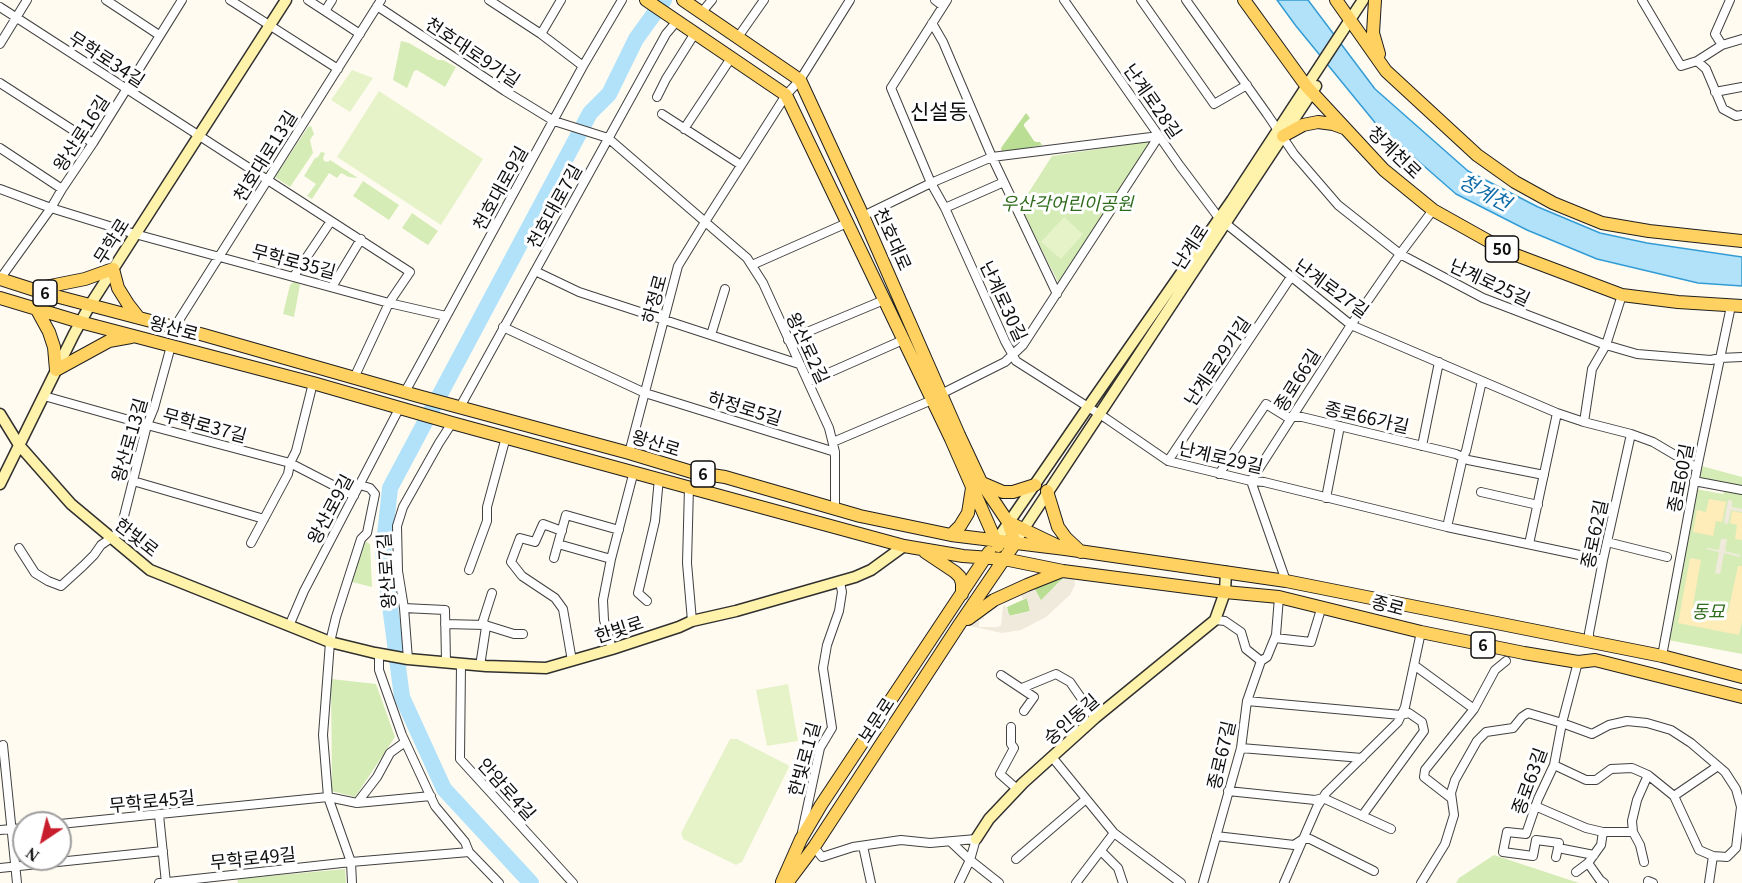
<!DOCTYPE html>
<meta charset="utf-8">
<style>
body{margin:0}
#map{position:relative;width:1742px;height:883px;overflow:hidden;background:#fffbf0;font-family:Georgia,serif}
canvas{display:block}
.north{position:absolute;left:12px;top:811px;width:60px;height:60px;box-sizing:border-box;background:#fff;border:2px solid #9f9f9f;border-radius:50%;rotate:215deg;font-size:16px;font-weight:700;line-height:24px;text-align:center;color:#0e0e0e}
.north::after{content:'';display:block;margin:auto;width:21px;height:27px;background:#c81d2d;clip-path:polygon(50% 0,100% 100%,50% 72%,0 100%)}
</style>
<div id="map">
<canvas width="1742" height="883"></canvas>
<div class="north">N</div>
</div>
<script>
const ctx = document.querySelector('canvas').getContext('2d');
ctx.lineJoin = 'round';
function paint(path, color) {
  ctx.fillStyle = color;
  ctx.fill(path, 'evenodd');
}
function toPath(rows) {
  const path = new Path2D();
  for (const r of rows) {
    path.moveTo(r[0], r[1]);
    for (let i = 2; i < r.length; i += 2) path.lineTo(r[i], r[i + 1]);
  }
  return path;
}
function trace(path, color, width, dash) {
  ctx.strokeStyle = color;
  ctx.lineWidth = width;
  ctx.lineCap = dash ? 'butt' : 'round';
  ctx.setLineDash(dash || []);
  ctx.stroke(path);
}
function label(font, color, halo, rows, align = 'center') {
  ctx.font = font + ' Georgia,"Noto Sans KR",serif';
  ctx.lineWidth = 6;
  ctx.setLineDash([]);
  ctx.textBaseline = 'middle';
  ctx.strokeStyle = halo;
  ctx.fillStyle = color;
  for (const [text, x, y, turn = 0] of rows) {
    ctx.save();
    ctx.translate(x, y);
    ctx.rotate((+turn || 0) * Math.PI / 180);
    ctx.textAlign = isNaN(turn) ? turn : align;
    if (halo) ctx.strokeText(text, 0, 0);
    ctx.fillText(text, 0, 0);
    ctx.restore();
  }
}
const green = toPath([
 [401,41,409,43,438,60,443,60,456,67,445,87,417,70,414,71,407,88,393,80],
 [311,126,314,134,310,140,313,153,290,187,275,177,308,127],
 [1151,141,1059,284,1020,206,1052,156],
 [321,152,325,153,323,158,324,161,328,162,330,160,358,178,349,177,341,173,337,178,329,173,312,199,307,196,316,184,304,176,315,158,318,157],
 [363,181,399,205,389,220,353,196],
 [412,213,438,231,428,245,402,228],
 [295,281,300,285,294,317,283,314,290,285],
 [1698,465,1742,477,1742,488,1697,479],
 [1696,489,1723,494,1725,490,1742,493,1742,654,1668,640],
 [361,539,370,544,372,587,348,581],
 [331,679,376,684,395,737,355,797,332,791],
 [1494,855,1579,883,1456,883,1459,878],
 [345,869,346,883,238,883,237,879]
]);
const forest = toPath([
 [1026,113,1030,118,1024,124,1024,126,1034,141,1036,142,1040,142,1042,145,1002,153,1001,148],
 [1061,577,1064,579,1060,581,1041,601,1034,588],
 [1027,598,1030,611,1009,616,1007,607]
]);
const sand = toPath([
 [1709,499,1726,502,1722,522,1716,521,1713,536,1693,532,1697,510,1706,512],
 [1732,511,1742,513,1742,540,1735,539,1737,525,1730,523],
 [1690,558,1701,560,1693,605,1728,612,1738,566,1742,566,1742,622,1739,635,1678,623]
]);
const pitch = toPath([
 [352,70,373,78,350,112,331,100],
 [379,91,483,159,441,225,337,157],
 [1064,217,1083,234,1061,259,1041,242],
 [788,684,798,741,767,746,756,690],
 [730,739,737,739,788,765,789,767,742,862,736,865,683,839,681,833]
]);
const plaza = toPath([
 [1728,500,1732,501,1732,507,1742,509,1742,512,1731,510,1728,524,1724,523],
 [1721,539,1727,539,1725,551,1740,555,1740,557,1724,553,1720,574,1715,573,1719,552,1706,549,1707,548,1719,550],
 [1074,577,1075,585,1070,595,1046,617,1021,630,1002,633,970,626,984,616,984,619,979,620,979,627,998,627,1001,625,1003,606,1005,605,1010,616,1030,611,1027,598,1023,600,1021,594,1034,588,1041,600,1060,581,1064,578]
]);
const water = toPath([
 [1277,0,1308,0,1375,89,1468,171,1538,207,1600,233,1647,243,1742,257,1742,286,1698,283,1597,259,1527,230,1456,194,1377,125,1296,26,1277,0]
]);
const river = toPath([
 [531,883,444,789,402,697,383,553,390,488,590,113,609,94,636,39,664,0]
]);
const street = toPath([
 [106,0,159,35],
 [230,0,338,69],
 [308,0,360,34],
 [489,0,541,34,583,66],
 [935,0,943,6],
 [947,0,891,88,931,183,945,208,1005,341,1016,361,1107,419,1168,461,1251,481,1264,482,1447,527,1603,560],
 [1064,0,1180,166,1219,218,1351,325,1557,413,1584,422,1631,434,1653,442,1697,468],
 [1141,0,1214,104,1247,85],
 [1186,0,1267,114,1294,154,1338,205,1400,254,1483,298,1606,345,1637,354,1711,360,1720,358,1742,357],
 [1642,0,1681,66,1697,61,1706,69,1723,109,1736,116,1742,115],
 [377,6,505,91,554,121,608,138,747,258,763,283,829,428,835,452,835,509],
 [0,7,410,272,389,303,354,378],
 [325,11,332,0],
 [701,13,712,0],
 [932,23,943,42,992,157,1057,294],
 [541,34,561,0],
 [738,37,764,0],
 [0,44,27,0],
 [1722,45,1715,34,1730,0],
 [1697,61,1722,45,1742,39],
 [0,83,93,143],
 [1715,92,1742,87],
 [657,97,666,79,695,33],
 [662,114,741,165],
 [684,129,731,58],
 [0,148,62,189],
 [0,189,51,208,135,234,389,303,446,316],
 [945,208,1004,182],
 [863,216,931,183,992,157,1159,136],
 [752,265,847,223],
 [535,271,579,292,799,364],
 [294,276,331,221],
 [0,279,51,208,62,189,93,143,182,0],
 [332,287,361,239],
 [503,327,645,393,835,452],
 [174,328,381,0],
 [711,335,725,289],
 [788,340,884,300],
 [808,382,903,340],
 [405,392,583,66,622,0],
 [941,394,1005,362,1023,345,1159,136],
 [44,396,147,425,290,463,354,496],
 [460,407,666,34,677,21],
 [1584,422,1592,369,1606,345,1622,295],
 [833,442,932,400],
 [1422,446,1439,362],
 [629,453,678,266,705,222,786,95,800,80,850,0],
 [1168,461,1291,277],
 [1219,474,1266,404,1287,417,1302,417,1456,454,1468,460,1544,475],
 [133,481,264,519],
 [1694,481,1742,490],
 [689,487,687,563,692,621],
 [1481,492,1538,505],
 [1326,498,1340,426],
 [1447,527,1463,457,1466,451,1482,381],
 [562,531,543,524,535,542,520,538,511,562,522,576,555,598,563,609,572,661],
 [1607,542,1667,557],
 [251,543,288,474,290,463,296,451,313,383],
 [558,544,611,559],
 [1529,544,1557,413],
 [19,548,35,573,48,581,61,586,83,566,94,555,101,545,120,532,147,425,154,408,171,346],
 [554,558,566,515,619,530],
 [469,570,487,521,487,507,506,437],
 [1286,581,1251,481,1351,325,1400,254,1433,210],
 [647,601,638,593,655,521,659,478],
 [404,608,445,610,446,662],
 [1215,620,1225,621,1241,632,1246,649,1261,661],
 [445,624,485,625,514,634,523,634],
 [289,626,304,591,400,407],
 [1275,638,1311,642,1322,606],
 [1589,641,1589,633,1603,560,1631,434],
 [612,649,604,620,603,600,611,559,634,471],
 [379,654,379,670,402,735,435,806,465,842,469,852,499,883],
 [1662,656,1697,468,1731,306],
 [408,659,404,608,398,571,397,526,403,507,439,443,452,423],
 [1578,662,1562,723,1554,765,1538,799,1526,834,1507,832,1503,852,1533,856,1536,840,1559,843,1558,848,1594,855],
 [461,664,460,759,573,883],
 [1414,665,1474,709],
 [480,666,486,627,483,621,492,593],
 [1001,675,1034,697,1024,711],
 [1022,688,1056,674,1070,682,1095,718],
 [1247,701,1401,715,1409,713,1422,722,1424,731,1362,816],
 [1011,727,1011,744,1014,748,1000,774,1017,789],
 [0,747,3,745,17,883],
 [1241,748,1362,758],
 [1052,757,1114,833,1181,883],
 [1228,791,1315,800,1323,798,1391,829],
 [1674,796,1718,766],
 [1451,798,1424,777,1425,770,1474,709,1495,670,1506,661],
 [357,803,377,777,390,753,405,742],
 [1535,806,1586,828,1603,832,1633,832],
 [159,815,166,883],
 [60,824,328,797,357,803,431,796],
 [0,830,24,828],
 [802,832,820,748,832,728,823,668,827,645,839,611,842,592,840,582],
 [1216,836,1294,845,1303,839,1310,839,1374,871],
 [951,842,970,860,999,883],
 [863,846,871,883],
 [814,847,822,857,853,847,901,840,930,843,976,839,970,860,959,883],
 [1101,851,1118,868,1123,883],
 [1556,857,1558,848],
 [1016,859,1086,799],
 [1644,862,1640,845,1633,832,1632,821,1637,800,1648,775],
 [1588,863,1600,880,1604,883],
 [0,868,163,851],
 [1576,872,1588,863,1601,845,1603,832],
 [1648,881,1653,883],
 [159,883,351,862,469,852],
 [352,883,351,862,328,797,323,735,330,642,336,617,361,539,367,533,375,494,370,488,360,485],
 [1076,883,1114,833],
 [1203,883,1241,748,1247,701,1261,661,1267,657,1276,635,1279,597],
 [1284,883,1317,807,1326,793,1398,722,1405,707,1421,632],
 [1421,883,1445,844,1454,815,1451,793,1455,780,1477,741,1486,732,1513,728,1522,717,1528,713,1562,723,1592,734,1609,725,1627,721,1647,723,1671,730,1691,743,1725,772,1736,789,1741,807,1736,848,1727,857,1713,856,1699,850,1674,796,1648,775,1632,768,1611,769,1596,780,1586,780,1554,765],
 [1709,883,1713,856]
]);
const secondary = toPath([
 [0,414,19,445,71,504,150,570,330,642,375,653,408,659,486,666,546,668,612,649,679,627,692,621,736,611,855,577,871,570,904,546],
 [0,484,74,334,90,305,286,0],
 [1019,536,1316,86],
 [996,541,1088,407,1232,200,1363,0],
 [976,839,989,819,1023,783,1095,718,1215,620,1225,592,1226,572]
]);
const primary = toPath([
 [646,0,786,95,951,439,998,546],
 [683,0,800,80,863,216,959,435,981,482,1008,522,1015,543],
 [1244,0,1307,87,1384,170,1433,210,1508,252,1622,295,1678,302,1742,306],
 [1336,0,1386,71,1477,155,1515,182,1553,203,1602,223,1649,231,1742,241],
 [1375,0,1373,33,1379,54],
 [1283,136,1303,125,1318,122,1333,124,1344,128],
 [0,279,44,293,204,335,418,396,629,453,692,472,725,477,860,516,951,535,1065,549,1286,581,1662,656,1742,677],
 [35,289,85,279,113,269,118,288,128,304,139,318],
 [0,298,80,322,313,383,452,423,904,546,963,556,1004,559,1063,571,1225,592,1279,597,1421,632,1524,653,1578,662,1595,660,1742,697],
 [37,310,49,332,54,347,56,370,109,341,131,337],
 [982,483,1003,492,1013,492,1035,485],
 [1047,491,1058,527,1066,538,1081,552],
 [1008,522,1058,546],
 [951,535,960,526,968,513,972,488],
 [925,552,955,572,960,577,962,583,962,594],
 [968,619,994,600,1027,585,1062,571],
 [782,882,801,839,821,805,989,552],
 [787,883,814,847,959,625,1015,543]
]);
const shields = [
 [1502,249,33],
 [45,293,24],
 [703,474,24],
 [1483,645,24]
];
const shieldNames = [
 ["50",1502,249],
 ["6",45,293],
 ["6",703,474],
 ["6",1483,645]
];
const streetNames = [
 ["천호대로9가길",473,52,34],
 ["무학로34길",107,59,33],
 ["난계로28길",1153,101,55],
 ["왕산로16길",81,133,-57],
 ["청계천로",1395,152,44],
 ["천호대로13길",265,156,-58],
 ["천호대로9길",500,188,-61],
 ["천호대로7길",554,206,-61],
 ["천호대로",893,239,66],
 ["무학로",111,241,-58],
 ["난계로",1190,247,-57],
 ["무학로35길",294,261,15],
 ["난계로25길",1490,282,25],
 ["난계로27길",1332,288,36],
 ["하정로",654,299,-75],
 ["난계로30길",1004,301,65],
 ["왕산로",174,328,15],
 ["왕산로2길",808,348,65],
 ["난계로29가길",1217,361,-56],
 ["종로66길",1297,380,-58],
 ["하정로5길",745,408,17],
 ["종로66가길",1367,417,13],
 ["무학로37길",205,425,15],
 ["왕산로13길",129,440,-74],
 ["왕산로",656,443,17],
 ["난계로29길",1221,457,13],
 ["종로60길",1680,478,-79],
 ["왕산로9길",330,509,-62],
 ["종로62길",1594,534,-78],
 ["한빛로",137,537,38],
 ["왕산로7길",386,571,-94],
 ["종로",1388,605,15],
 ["한빛로",619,629,-18],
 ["숭인동길",1071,719,-41],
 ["보문로",876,720,-57],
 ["종로67길",1221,755,-77],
 ["한빛로1길",804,759,-75],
 ["종로63길",1529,781,-70],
 ["안암로4길",507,789,48],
 ["무학로45길",152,801,-6],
 ["무학로49길",253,858,-6]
];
const parkNames = [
 ["우산각어린이공원",1067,203],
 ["동묘",1708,611]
];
const waterNames = [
 ["청계천",1485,192,28]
];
const quarterNames = [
 ["신설동",939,111]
];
paint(green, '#d5ecb6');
paint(forest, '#b9de94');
paint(sand, '#feecb9');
paint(pitch, '#e6f3c9');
paint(plaza, '#f0eadd');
paint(water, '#b1e2fa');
trace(water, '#339cd6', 1.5);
trace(river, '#b1e2fa', 16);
trace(street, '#414141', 10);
trace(secondary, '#303030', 13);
trace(primary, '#1f1f1f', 14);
trace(street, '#fff', 8);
trace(secondary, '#fff2ab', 10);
trace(primary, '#ffd160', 12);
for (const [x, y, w] of shields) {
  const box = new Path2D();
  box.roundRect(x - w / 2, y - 13, w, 26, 4.5);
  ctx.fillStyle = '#fff';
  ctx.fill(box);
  trace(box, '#0e0e0e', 1.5);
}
label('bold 16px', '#0e0e0e', null, shieldNames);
label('18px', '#0e0e0e', '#fff', streetNames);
label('italic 18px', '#2e6b1a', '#fff', parkNames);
label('italic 20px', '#0f6ca9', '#fff', waterNames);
label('21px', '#0e0e0e', '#fff', quarterNames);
</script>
